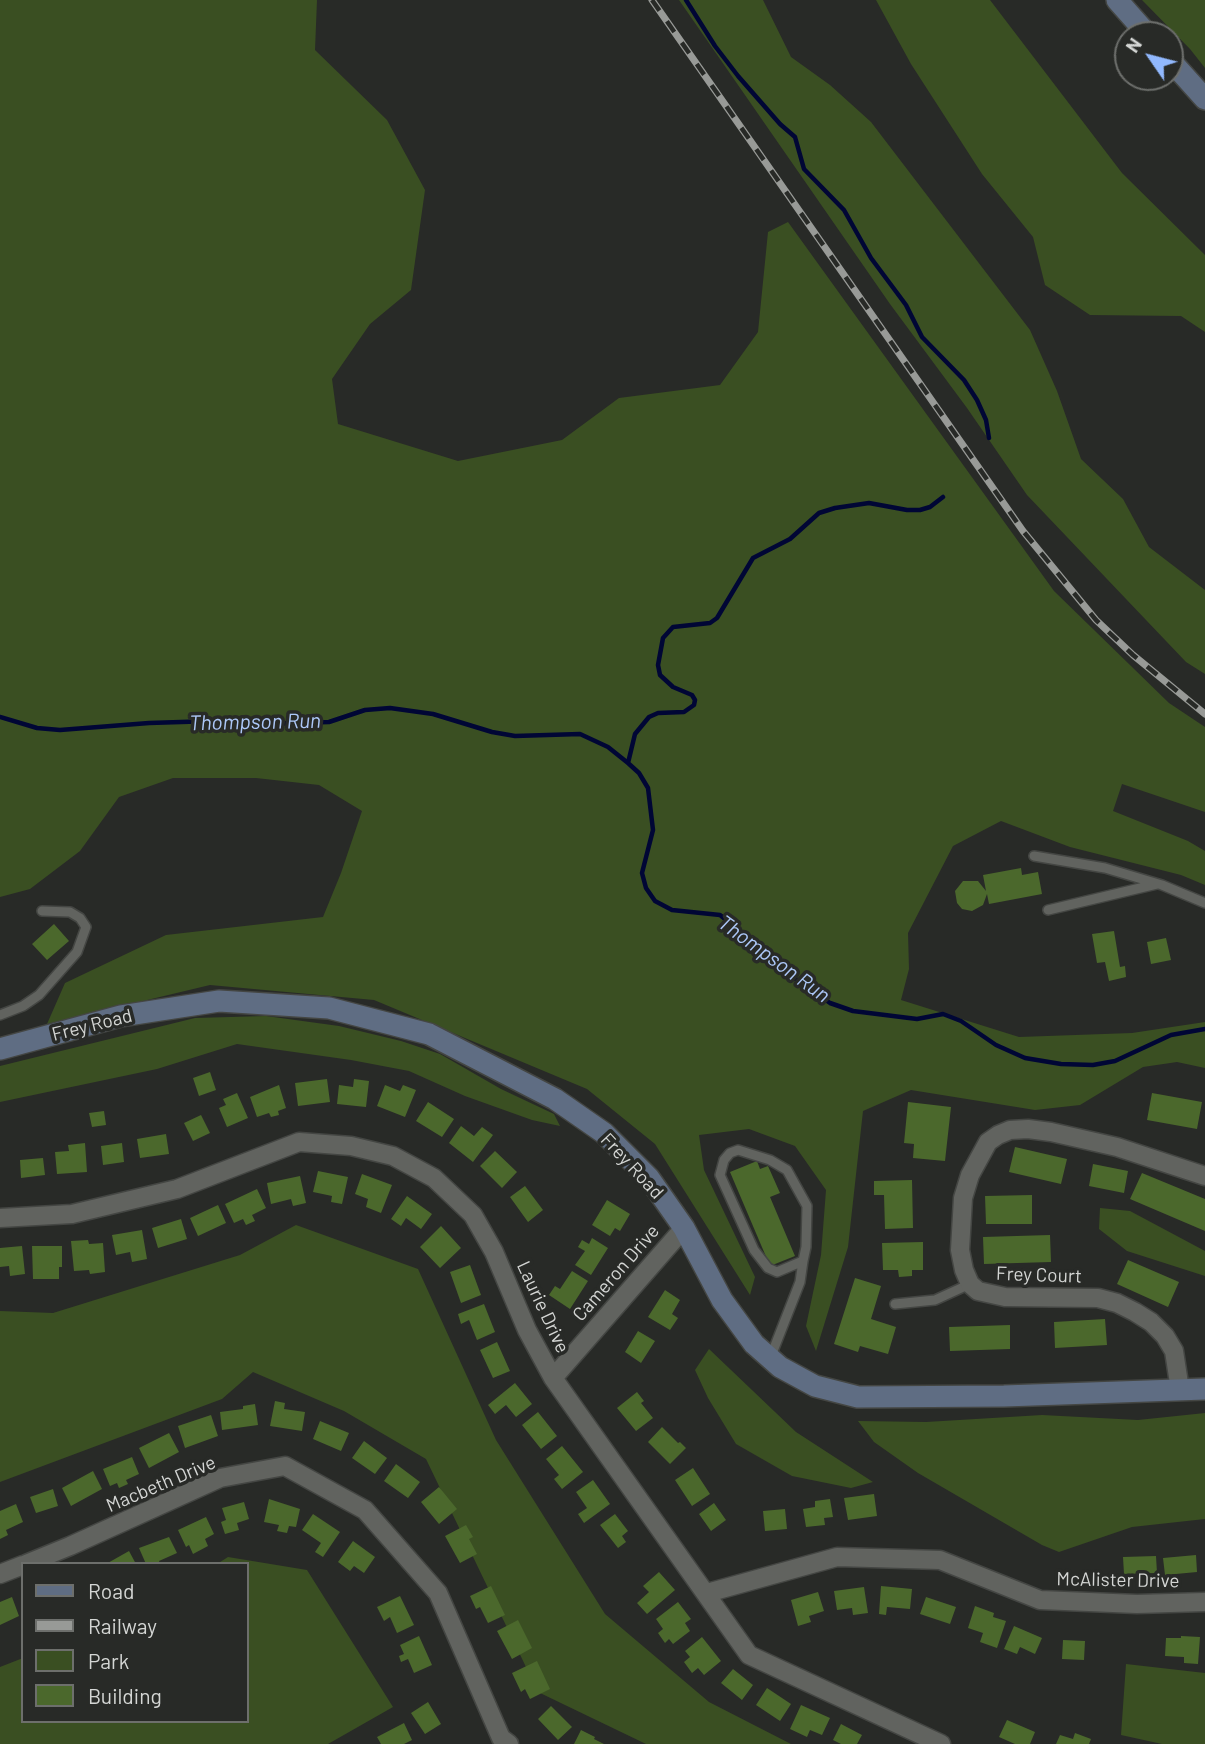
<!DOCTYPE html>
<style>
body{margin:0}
#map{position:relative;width:1205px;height:1744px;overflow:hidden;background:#282a27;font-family:Barlow,sans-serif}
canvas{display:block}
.legend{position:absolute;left:21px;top:1562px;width:228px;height:161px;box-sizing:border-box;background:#282a27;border:2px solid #6d6f6c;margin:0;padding:9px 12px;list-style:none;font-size:21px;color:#d4d6d4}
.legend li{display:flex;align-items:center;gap:14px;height:35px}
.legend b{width:35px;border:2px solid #6d6f6c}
.north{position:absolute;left:1114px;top:21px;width:70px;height:70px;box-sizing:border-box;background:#282a27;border:2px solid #6d6f6c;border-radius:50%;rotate:305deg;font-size:19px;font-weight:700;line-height:28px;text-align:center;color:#d4d6d4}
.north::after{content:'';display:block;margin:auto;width:24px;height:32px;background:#91b8fd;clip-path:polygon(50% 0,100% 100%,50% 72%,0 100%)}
</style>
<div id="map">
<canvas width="1205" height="1744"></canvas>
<ul class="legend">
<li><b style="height:9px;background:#5f6d83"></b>Road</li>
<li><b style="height:9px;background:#989a97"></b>Railway</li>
<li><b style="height:19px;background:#3a4f22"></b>Park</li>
<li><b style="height:19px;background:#4b682c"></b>Building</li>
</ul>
<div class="north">N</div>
</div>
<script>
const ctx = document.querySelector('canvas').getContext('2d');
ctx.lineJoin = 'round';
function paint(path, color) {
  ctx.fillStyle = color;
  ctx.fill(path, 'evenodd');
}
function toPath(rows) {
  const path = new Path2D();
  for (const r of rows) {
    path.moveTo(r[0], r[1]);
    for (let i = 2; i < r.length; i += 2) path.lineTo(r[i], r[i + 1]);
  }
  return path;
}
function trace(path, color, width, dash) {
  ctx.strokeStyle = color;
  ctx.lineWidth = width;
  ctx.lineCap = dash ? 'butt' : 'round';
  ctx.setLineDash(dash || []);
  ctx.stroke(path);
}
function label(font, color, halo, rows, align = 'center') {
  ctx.font = font + ' Barlow,sans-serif';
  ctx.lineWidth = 7;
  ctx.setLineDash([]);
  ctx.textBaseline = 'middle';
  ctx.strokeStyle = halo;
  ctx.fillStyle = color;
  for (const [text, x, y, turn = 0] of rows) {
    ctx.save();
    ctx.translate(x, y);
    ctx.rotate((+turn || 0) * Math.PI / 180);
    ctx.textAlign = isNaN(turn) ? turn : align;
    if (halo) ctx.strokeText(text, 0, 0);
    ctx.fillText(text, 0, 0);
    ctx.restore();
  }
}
const green = toPath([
 [0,0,317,0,315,50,387,120,425,190,411,290,370,324,332,379,338,424,458,461,562,440,619,398,720,385,758,332,768,232,788,222,1054,591,1169,703,1205,727,1205,812,1122,784,1113,811,1188,841,1205,851,1205,885,1181,875,1070,847,1001,821,953,846,908,933,909,969,901,1000,1019,1037,1132,1033,1205,1022,1205,1068,1177,1062,1143,1067,1080,1105,1035,1110,911,1090,863,1111,848,1247,816,1351,806,1326,821,1255,826,1190,795,1146,749,1129,699,1135,704,1170,755,1277,750,1295,655,1144,587,1089,374,1000,210,985,47,1024,65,983,166,935,323,917,341,873,362,811,319,785,256,778,173,778,119,797,80,851,30,889,0,897],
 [679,0,763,0,791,57,830,85,871,122,1030,330,1057,391,1081,459,1123,499,1149,547,1205,590,1205,674,1186,662,1027,495,967,408,890,304],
 [876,0,990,0,1122,173,1205,255,1205,332,1181,316,1090,315,1045,285,1033,237,982,174,911,64],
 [1142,0,1205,0,1205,68,1190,49],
 [266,1016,339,1026,401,1041,440,1054,501,1089,554,1114,560,1126,532,1120,465,1096,409,1071,351,1060,237,1044,157,1069,0,1102,0,1066,195,1018],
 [1100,1208,1130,1211,1205,1251,1205,1276,1127,1251,1099,1229],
 [296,1225,418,1269,496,1440,605,1614,709,1702,791,1744,646,1744,538,1692,426,1459,344,1411,253,1372,222,1399,0,1482,0,1311,53,1313,240,1255],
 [709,1349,796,1432,873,1482,851,1488,792,1476,736,1444,708,1398,695,1370],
 [1205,1413,1205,1519,1132,1527,1059,1552,1042,1545,918,1473,874,1442,858,1421,926,1422,1042,1415,1138,1420],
 [228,1557,307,1570,393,1707,328,1744,0,1744,0,1667,23,1658,23,1721,247,1721,247,1564,217,1564],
 [1126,1664,1205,1673,1205,1744,1162,1744,1121,1735]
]);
const stream = toPath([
 [686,0,715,46,738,76,780,124,795,137,804,169,844,210,871,258,906,305,922,337,964,380,977,400,986,420,989,438],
 [0,717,37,728,60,730,149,723,213,721,263,724,329,722,365,710,390,708,433,714,492,732,515,736,580,734,608,747,628,763,639,773,648,788,653,830,642,873,646,888,655,901,672,910,720,915,753,942,774,964,830,1003,853,1011,917,1019,943,1014,961,1021,996,1045,1025,1058,1061,1064,1093,1065,1115,1061,1171,1035,1205,1029],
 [628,763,635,734,649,717,658,713,684,712,694,705,695,700,692,695,673,687,660,675,658,665,663,638,673,627,710,623,717,618,753,558,790,539,819,513,835,508,869,503,907,510,920,510,930,507,943,497]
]);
const building = toPath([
 [1021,868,1022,875,1038,872,1042,894,989,904,987,894,983,905,972,911,962,909,957,903,955,891,963,881,978,881,986,891,983,875],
 [54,924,69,941,47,960,32,944],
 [1114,931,1120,967,1125,966,1126,977,1109,981,1105,962,1097,963,1092,934],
 [1166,938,1171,960,1151,964,1147,942],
 [210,1072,216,1090,199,1096,193,1078],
 [327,1079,330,1102,298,1106,295,1083],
 [354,1079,369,1081,366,1107,337,1104,339,1085,353,1087],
 [279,1085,286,1108,278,1111,279,1115,271,1117,269,1113,257,1117,250,1097],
 [385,1085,400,1091,403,1085,416,1090,405,1117,377,1106],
 [237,1093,248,1118,227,1127,219,1108,226,1105,223,1099],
 [1152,1093,1202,1102,1197,1129,1147,1120],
 [428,1102,454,1119,442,1137,416,1121],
 [908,1102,951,1107,945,1161,913,1158,914,1144,904,1143],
 [104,1111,106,1125,92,1127,89,1113],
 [201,1115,210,1133,193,1141,184,1123],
 [461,1126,474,1136,482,1127,493,1135,473,1162,449,1143],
 [166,1134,169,1154,140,1158,137,1139],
 [85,1143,87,1172,57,1174,55,1152,69,1151,68,1145],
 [122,1143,124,1162,103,1165,101,1146],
 [1015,1147,1067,1159,1061,1184,1009,1172],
 [495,1151,517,1172,502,1188,480,1166],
 [43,1158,45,1175,21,1178,20,1160],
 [757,1161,760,1169,768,1166,780,1193,770,1197,795,1256,770,1266,730,1172],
 [1093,1164,1128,1171,1124,1193,1089,1186],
 [318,1171,348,1177,342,1204,331,1202,332,1196,313,1192],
 [1142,1173,1205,1199,1205,1231,1130,1199],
 [362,1174,392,1185,381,1213,366,1207,368,1199,355,1194],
 [300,1176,306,1203,293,1206,291,1199,271,1204,267,1183],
 [912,1180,913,1228,885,1229,884,1195,874,1195,874,1181],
 [525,1186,543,1210,528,1222,510,1197],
 [257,1189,266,1208,252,1215,255,1221,246,1225,243,1219,234,1223,225,1204],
 [1032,1195,1032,1224,986,1224,985,1196],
 [407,1196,432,1214,421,1229,406,1218,401,1226,391,1219],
 [607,1200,630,1214,620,1231,615,1228,610,1236,592,1225],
 [218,1205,226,1223,198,1236,190,1218],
 [181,1219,187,1239,158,1248,152,1228],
 [441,1226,461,1248,440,1268,420,1247],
 [142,1230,147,1259,132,1262,130,1252,116,1255,112,1235],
 [1050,1235,1051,1262,984,1264,983,1237],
 [592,1238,608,1248,591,1275,575,1265,585,1251,578,1247,582,1240,589,1244],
 [88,1240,89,1244,103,1243,105,1272,90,1274,89,1270,74,1271,71,1241],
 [923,1242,923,1270,912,1270,912,1276,899,1277,898,1270,883,1270,882,1243],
 [22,1246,25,1274,10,1276,9,1266,0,1267,0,1248],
 [32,1246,62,1246,62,1267,59,1267,59,1279,33,1279],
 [1128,1260,1179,1282,1168,1307,1117,1284],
 [470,1265,481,1295,461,1303,450,1272],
 [572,1271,588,1281,570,1309,549,1295,555,1286,560,1289],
 [855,1278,881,1286,871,1319,896,1327,888,1354,860,1346,858,1352,834,1344],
 [665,1290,680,1300,672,1314,678,1318,670,1330,648,1317],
 [484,1304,495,1332,477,1340,469,1320,461,1324,458,1314],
 [1105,1319,1107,1345,1055,1348,1054,1322],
 [1010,1325,1010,1349,950,1351,949,1327],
 [638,1331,655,1341,641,1363,625,1352],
 [497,1342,510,1371,493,1378,480,1350],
 [515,1383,532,1404,516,1417,506,1405,495,1414,488,1405],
 [637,1392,644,1401,641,1403,653,1418,636,1431,617,1408],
 [275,1401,285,1403,284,1409,305,1412,302,1431,270,1426],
 [255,1404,258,1425,222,1430,220,1412,243,1409,243,1406],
 [538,1412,557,1436,541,1449,522,1425],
 [211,1415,218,1436,185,1448,178,1426],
 [320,1421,349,1433,341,1451,313,1439],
 [662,1427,678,1443,680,1442,686,1448,670,1464,648,1442],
 [169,1433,179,1452,149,1468,139,1448],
 [364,1441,387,1458,375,1474,352,1458],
 [562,1446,583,1472,562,1489,554,1479,559,1475,546,1459],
 [132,1457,139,1474,126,1480,128,1484,119,1488,117,1483,110,1486,103,1469],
 [396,1464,420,1482,408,1498,384,1481],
 [693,1468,710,1494,692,1506,675,1480],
 [93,1471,102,1489,71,1506,62,1488],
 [593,1480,610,1504,584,1523,578,1514,587,1508,576,1492],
 [439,1487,457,1509,439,1524,421,1502],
 [53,1489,58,1506,36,1513,30,1497],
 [874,1494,877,1516,848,1520,844,1498],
 [269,1499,300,1509,296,1527,289,1526,287,1533,277,1531,279,1525,264,1522],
 [830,1499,833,1517,824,1518,825,1525,806,1527,803,1509,815,1507,815,1501],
 [244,1502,249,1519,237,1523,239,1530,225,1534,221,1522,226,1520,222,1508],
 [714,1503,726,1520,711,1531,699,1514],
 [16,1504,23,1522,6,1530,8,1535,0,1539,0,1511],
 [785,1509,787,1529,765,1531,763,1511],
 [313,1514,340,1532,323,1557,315,1552,321,1543,302,1530],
 [615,1514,628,1531,622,1536,626,1542,618,1548,600,1525],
 [206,1517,214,1534,205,1539,208,1546,193,1554,189,1545,186,1547,178,1530],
 [466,1525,473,1537,469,1539,477,1554,460,1563,445,1536],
 [169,1537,177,1553,159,1561,160,1564,146,1564,139,1548],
 [353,1541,375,1557,364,1573,354,1566,350,1571,338,1562],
 [129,1551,136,1564,106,1564],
 [1196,1555,1197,1572,1165,1575,1163,1558],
 [1156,1556,1157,1573,1124,1574,1123,1557],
 [659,1572,675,1590,647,1614,637,1603,649,1592,643,1586],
 [491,1586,505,1615,488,1623,480,1607,476,1609,470,1596],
 [881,1586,912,1589,910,1609,887,1607,886,1615,879,1614],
 [864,1587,868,1613,853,1615,852,1608,837,1610,834,1591],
 [818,1592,824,1611,809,1616,811,1622,798,1626,791,1600],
 [400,1596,414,1625,397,1633,390,1617,384,1621,377,1607],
 [12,1597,19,1616,0,1625,0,1602],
 [926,1597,956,1607,950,1624,920,1614],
 [678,1602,691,1619,685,1623,690,1631,673,1644,669,1639,665,1643,658,1633,663,1629,656,1619],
 [975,1606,994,1613,993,1617,1006,1621,997,1648,980,1642,983,1633,968,1628],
 [518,1620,532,1648,512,1659,497,1631],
 [1014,1626,1042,1638,1035,1654,1020,1647,1017,1654,1004,1649],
 [419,1636,432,1665,414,1673,408,1659,401,1662,399,1656,404,1654,400,1645],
 [1181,1636,1200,1637,1198,1664,1184,1663,1184,1657,1165,1656,1166,1638,1181,1638],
 [702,1637,721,1661,704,1675,698,1668,692,1673,684,1662,690,1657,685,1651],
 [1063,1640,1085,1641,1084,1660,1062,1659],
 [537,1661,550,1689,530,1699,525,1689,521,1692,512,1673],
 [733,1669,753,1685,742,1700,721,1683],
 [767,1688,791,1704,780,1721,756,1705],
 [428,1702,441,1724,425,1734,411,1713],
 [801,1705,830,1718,822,1735,810,1730,807,1737,790,1729],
 [551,1706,572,1727,558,1740,538,1719],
 [1007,1720,1035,1732,1030,1744,1015,1744,999,1737],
 [404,1723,412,1740,404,1744,381,1744,377,1737],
 [841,1724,862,1735,857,1744,841,1744,833,1740],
 [581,1730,595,1737,594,1739,604,1744,574,1744],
 [1075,1733,1091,1739,1089,1744,1056,1744,1060,1735,1073,1739]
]);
const lane = toPath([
 [1034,856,1105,868,1162,885,1205,903],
 [1048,910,1157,884],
 [0,1015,23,1006,39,995,77,952,86,927,80,918,70,912,42,911],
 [895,1304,935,1300,970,1284],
 [771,1356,800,1282,803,1261,806,1247,807,1206,787,1170,770,1160,738,1150,730,1153,724,1160,720,1175,754,1250,768,1268,777,1272,803,1261]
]);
const street = toPath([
 [0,1218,72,1214,177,1189,299,1142,351,1146,393,1156,434,1178,473,1215,494,1252,527,1330,553,1378,749,1655,941,1744],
 [553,1378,684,1228],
 [1180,1390,1174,1351,1165,1336,1151,1322,1135,1312,1117,1303,1098,1298,1005,1297,978,1291,970,1284,964,1270,960,1250,963,1198,970,1175,988,1142,998,1135,1010,1130,1028,1129,1051,1132,1117,1147,1205,1176],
 [26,1564,70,1546,220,1478,285,1466,365,1510,438,1593,501,1738,509,1744],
 [0,1574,23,1565],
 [707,1593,837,1557,940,1560,1040,1600,1137,1604,1205,1602]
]);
const secondary = toPath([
 [1117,0,1148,35],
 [1170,60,1205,99],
 [0,1049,121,1016,219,1001,329,1008,429,1034,555,1099,604,1133,649,1178,684,1228,722,1300,754,1344,780,1367,815,1386,858,1397,1004,1396,1205,1389]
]);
const rail = toPath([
 [652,0,1023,531,1096,620,1133,655,1205,714]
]);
const streetNames = [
 ["Frey Road",92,1025,-14],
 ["Frey Road",632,1166,47],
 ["Cameron Drive",616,1273,-49],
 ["Frey Court",1039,1275,2],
 ["Laurie Drive",543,1307,65],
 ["Macbeth Drive",161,1484,-23],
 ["McAlister Drive",1118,1580,1]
];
const waterNames = [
 ["Thompson Run",255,722,-1],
 ["Thompson Run",774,959,36]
];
paint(green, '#3a4f22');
trace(stream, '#000635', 4.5);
paint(building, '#4b682c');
trace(lane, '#444643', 12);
trace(street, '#444643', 21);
trace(secondary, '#444643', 24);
trace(lane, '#61635f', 9);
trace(street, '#61635f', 18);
trace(secondary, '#5f6d83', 21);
trace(rail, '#989a97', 7);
trace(rail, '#282a27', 4.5, [13]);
label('19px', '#d4d6d4', '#282a27', streetNames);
label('italic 21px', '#acc7f7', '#282a27', waterNames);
</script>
